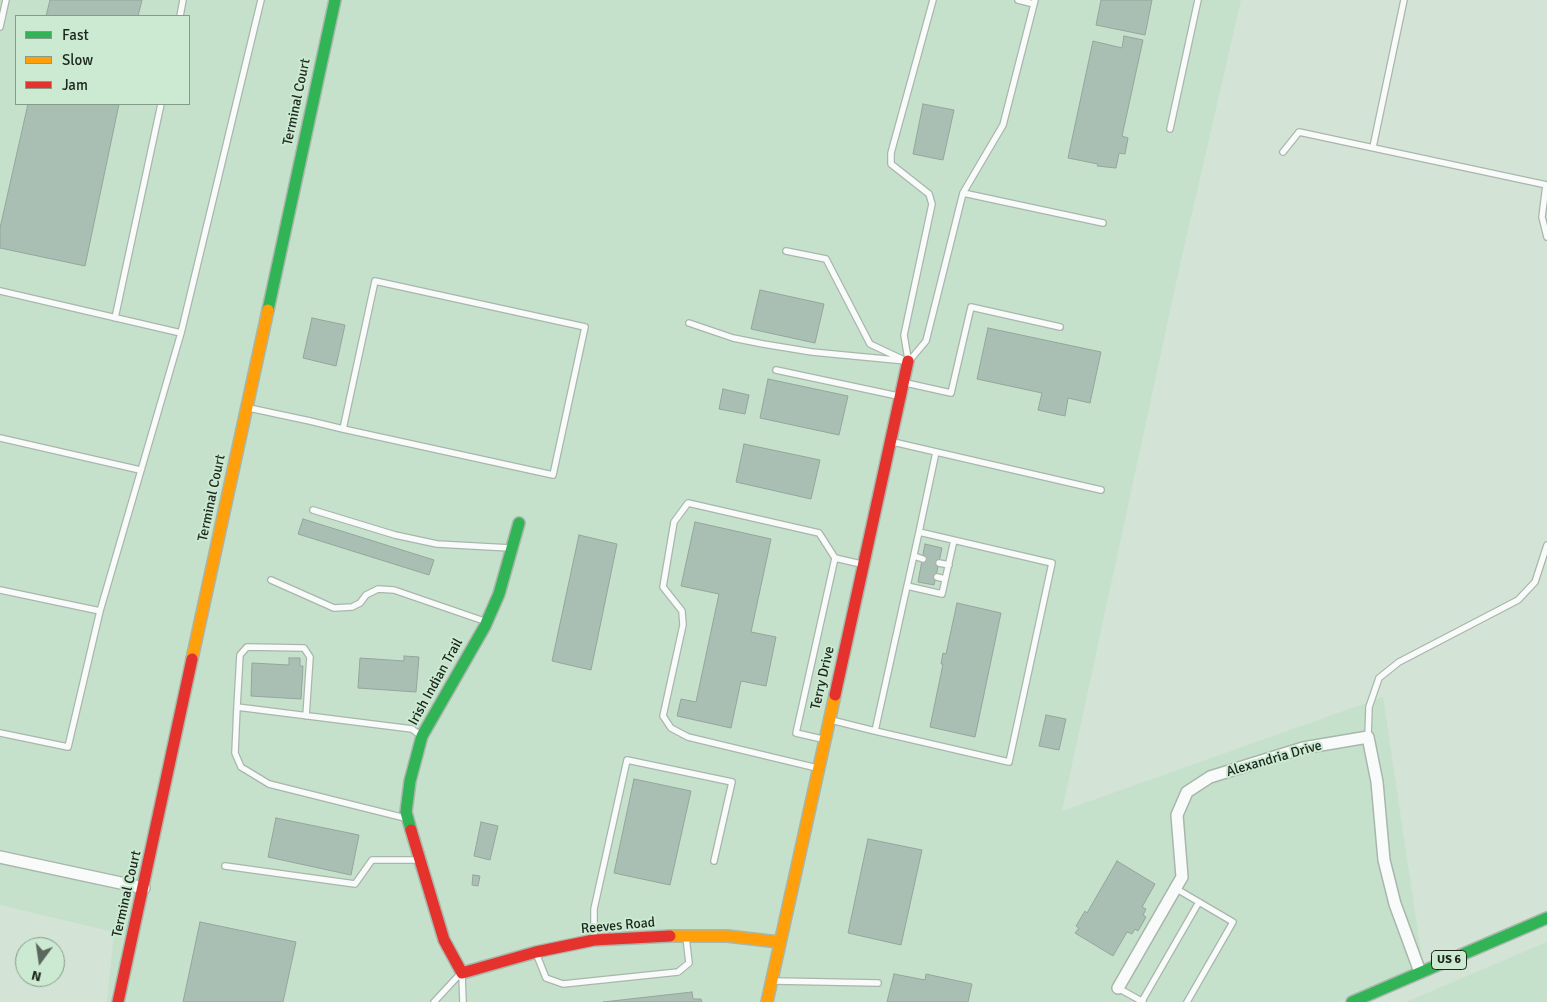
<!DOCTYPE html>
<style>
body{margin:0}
#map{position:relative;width:1547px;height:1002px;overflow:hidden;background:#d3e3d6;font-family:Signika,sans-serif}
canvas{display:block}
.legend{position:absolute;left:15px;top:15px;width:175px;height:90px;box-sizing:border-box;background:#ccead2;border:1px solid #859c8a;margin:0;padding:6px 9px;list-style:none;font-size:15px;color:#1b261d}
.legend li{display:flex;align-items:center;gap:10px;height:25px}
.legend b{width:25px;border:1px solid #859c8a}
.north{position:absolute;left:15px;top:937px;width:50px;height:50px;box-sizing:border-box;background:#ccead2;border:1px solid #859c8a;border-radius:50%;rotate:194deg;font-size:14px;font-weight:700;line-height:20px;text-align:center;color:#1b261d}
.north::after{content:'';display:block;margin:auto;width:18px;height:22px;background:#5b685e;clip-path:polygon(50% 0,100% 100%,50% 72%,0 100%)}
</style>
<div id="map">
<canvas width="1547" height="1002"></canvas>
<ul class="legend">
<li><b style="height:6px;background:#30b455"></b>Fast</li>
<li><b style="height:6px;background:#ff9f0a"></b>Slow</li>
<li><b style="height:6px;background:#e5322d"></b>Jam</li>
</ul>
<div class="north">N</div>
</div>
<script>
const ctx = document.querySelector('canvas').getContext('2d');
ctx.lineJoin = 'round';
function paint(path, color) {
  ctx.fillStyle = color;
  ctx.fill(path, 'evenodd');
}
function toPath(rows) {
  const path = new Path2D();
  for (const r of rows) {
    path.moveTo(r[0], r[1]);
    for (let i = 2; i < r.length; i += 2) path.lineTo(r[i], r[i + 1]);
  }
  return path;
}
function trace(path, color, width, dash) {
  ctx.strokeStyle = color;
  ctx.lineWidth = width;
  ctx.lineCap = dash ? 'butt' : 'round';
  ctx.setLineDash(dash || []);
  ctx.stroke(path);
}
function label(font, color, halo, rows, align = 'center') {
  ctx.font = font + ' Signika,sans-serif';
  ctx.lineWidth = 4;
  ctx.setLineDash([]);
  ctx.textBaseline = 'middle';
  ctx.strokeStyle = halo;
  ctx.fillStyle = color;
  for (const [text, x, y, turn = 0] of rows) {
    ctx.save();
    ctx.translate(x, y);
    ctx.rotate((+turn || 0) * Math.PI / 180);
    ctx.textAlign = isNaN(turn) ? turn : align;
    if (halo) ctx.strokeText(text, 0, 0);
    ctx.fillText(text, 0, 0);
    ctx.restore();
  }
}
const built = toPath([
 [0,0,1241,0,1180,265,1062,811,1383,697,1423,966,1340,1002,107,1002,114,932,0,905],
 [16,16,189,16,189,104,16,104],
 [1547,942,1547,1002,1406,1002]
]);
const building = toPath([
 [50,0,142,0,138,16,46,16,50,0],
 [1101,0,1152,0,1145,35,1096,25,1101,0],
 [1124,36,1143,40,1122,136,1128,138,1125,154,1119,153,1116,168,1097,166,1098,164,1068,158,1093,41,1122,48,1124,36],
 [28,104,119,104,85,266,0,248,0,228,28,104],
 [923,104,954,110,943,160,913,154,923,104],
 [760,290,824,304,815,343,751,329,760,290],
 [312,318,345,325,336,366,303,358,312,318],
 [988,328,1101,352,1090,403,1068,398,1065,416,1038,410,1042,393,977,379,988,328],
 [768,379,848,396,839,435,760,418,768,379],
 [723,389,749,395,745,414,719,409,723,389],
 [744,444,820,460,811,499,736,482,744,444],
 [303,519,434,560,429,575,298,534,303,519],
 [695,522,771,539,751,632,776,637,766,686,741,681,731,728,677,716,681,699,696,702,719,594,681,586,695,522],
 [579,535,617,544,591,670,552,661,579,535],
 [925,544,942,548,934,585,918,582,925,544],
 [957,603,1001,613,975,737,930,727,943,664,941,664,943,653,946,654,957,603],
 [404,656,419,657,416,692,358,688,360,658,404,661,404,656],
 [289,658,300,658,300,666,303,666,301,699,251,696,252,663,289,665,289,658],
 [1046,715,1066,719,1059,750,1039,746,1046,715],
 [634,779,691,791,670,885,614,873,634,779],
 [276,818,359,835,351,875,268,857,276,818],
 [481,822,498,826,490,860,474,856,481,822],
 [868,839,922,850,901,945,848,933,868,839],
 [1117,861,1155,884,1142,907,1146,909,1143,915,1146,917,1138,931,1135,929,1132,934,1127,932,1113,956,1075,933,1079,928,1076,926,1085,911,1087,913,1117,861],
 [473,875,480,876,478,886,472,885,473,875],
 [200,922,296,942,283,1002,183,1002,200,922],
 [894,974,925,980,926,974,972,984,968,1002,887,1002,894,974],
 [692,992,693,999,701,999,702,1002,603,1002,692,992]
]);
const lane = toPath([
 [1018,0,1034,4],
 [180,16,183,0],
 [0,27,6,0],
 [1170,129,1198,0],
 [1373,147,1404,0],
 [1283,152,1299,132,1547,185],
 [1546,185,1542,217,1547,237],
 [963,193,1003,125,1035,0],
 [786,251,826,259,870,344,904,360],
 [0,291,181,333],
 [115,318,161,104],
 [689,323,733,338,763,344,812,352,906,361],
 [908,359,904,335,932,204,929,194,891,164,891,153,933,0],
 [910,360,926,341,963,193,1103,223],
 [776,370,898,396],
 [906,383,951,393,971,307,1060,327],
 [249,408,310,421,343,429,553,475,585,327,375,281,343,429],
 [0,438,140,470],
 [893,442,1101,490],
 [313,510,395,535,437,544,510,548],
 [919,532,936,452],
 [914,556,923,559],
 [939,563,949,565],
 [937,577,945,579],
 [271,580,334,608,352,607,360,603,366,595,378,589,394,590,484,621],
 [907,586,942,594,954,540],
 [0,590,100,611,181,333,261,0],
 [237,707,240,655,247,647,304,648,310,657,306,716],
 [831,720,875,731,1009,762,1052,563,919,532,875,731],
 [0,733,68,747,100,611],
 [1368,737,1369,707,1379,678,1399,662,1518,600,1535,582,1547,545],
 [822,739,796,733,835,558,861,564],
 [817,768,688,737,671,728,663,716,683,625,682,611,663,587,674,522,688,503,819,533,835,558],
 [405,818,269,784,241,767,235,753,237,707,412,729,420,735],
 [225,866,355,884,372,860,417,860],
 [1175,888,1233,922,1187,1002],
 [594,938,594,909,627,760,732,782,714,861],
 [536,953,546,978,563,984,678,972,689,963,686,937],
 [462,975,463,1002],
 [774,981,878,983],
 [1118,988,1143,1002],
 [1142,1001,1199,902],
 [434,1002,460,974]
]);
const street = toPath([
 [0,857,144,888],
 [1118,988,1182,877,1177,815,1187,792,1210,777,1303,748,1368,737,1377,782,1384,860,1395,904,1420,972]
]);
const fast = toPath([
 [268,310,335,0],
 [411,830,406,812,410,781,422,736,485,626,499,594,519,523],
 [1352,1002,1547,918]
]);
const slow = toPath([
 [192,659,268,310],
 [670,936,727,936,779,942],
 [767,1002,835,695]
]);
const jam = toPath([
 [835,695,908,361],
 [411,830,444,940,462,973,536,952,594,940,670,936],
 [118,1002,192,659]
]);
const shields = [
 [1449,960,35]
];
const shieldNames = [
 ["US 6",1449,960]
];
const streetNames = [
 ["Terminal Court",297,102,-78],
 ["Terminal Court",212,498,-78],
 ["Terry Drive",823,678,-77],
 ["Irish Indian Trail",436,682,-61],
 ["Alexandria Drive",1274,759,-16],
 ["Terminal Court",127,894,-77],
 ["Reeves Road",618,926,-5]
];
paint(built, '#c5e1cb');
paint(building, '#aabfb4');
trace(building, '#96a59c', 1);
trace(lane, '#a9b6ac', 8);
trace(street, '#a9b6ac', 14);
trace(fast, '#a9b6ac', 14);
trace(slow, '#a9b6ac', 14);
trace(jam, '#a9b6ac', 14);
trace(lane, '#f8fbf9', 5.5);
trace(street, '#f8fbf9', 11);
trace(fast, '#30b455', 11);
trace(slow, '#ff9f0a', 11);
trace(jam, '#e5322d', 11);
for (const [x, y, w] of shields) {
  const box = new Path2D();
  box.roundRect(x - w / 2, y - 9.5, w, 19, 4);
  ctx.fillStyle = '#ccead2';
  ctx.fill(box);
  trace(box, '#1b261d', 1);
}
label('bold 12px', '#1b261d', null, shieldNames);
label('14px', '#1b261d', '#ccead2', streetNames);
</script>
